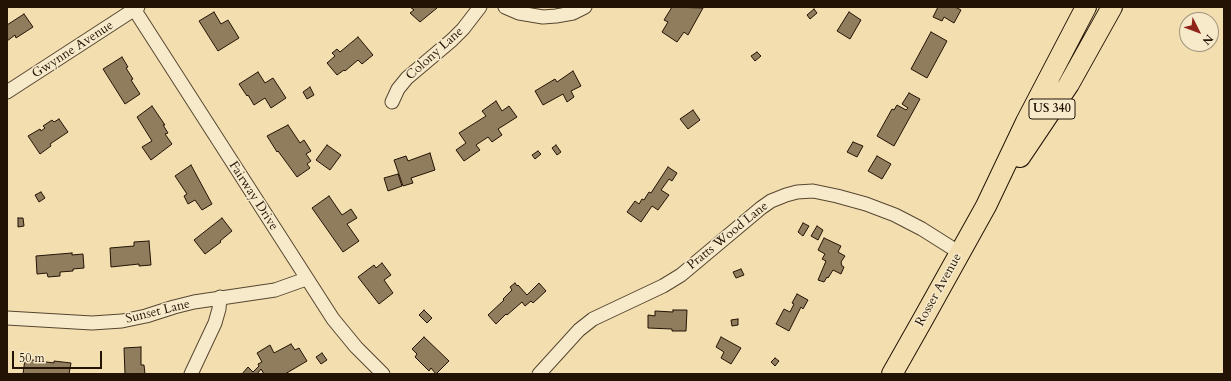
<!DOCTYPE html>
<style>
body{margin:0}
#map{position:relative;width:1231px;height:381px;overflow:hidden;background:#f2deaf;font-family:Cardo,serif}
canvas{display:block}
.frame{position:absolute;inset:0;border:8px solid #231305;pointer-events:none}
.north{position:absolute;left:1179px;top:12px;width:40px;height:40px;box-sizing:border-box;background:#f7eacb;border:1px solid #a2947c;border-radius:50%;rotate:132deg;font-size:11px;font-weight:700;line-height:16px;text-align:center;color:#231305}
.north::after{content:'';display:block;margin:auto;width:14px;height:18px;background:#8f2418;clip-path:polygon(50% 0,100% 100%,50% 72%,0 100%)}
.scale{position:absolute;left:12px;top:351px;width:90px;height:18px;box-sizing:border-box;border:2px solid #231305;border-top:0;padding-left:5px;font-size:12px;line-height:14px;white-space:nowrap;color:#231305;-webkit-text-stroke:3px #f7eacb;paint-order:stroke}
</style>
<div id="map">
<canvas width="1231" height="381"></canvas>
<div class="frame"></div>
<div class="north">N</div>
<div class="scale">50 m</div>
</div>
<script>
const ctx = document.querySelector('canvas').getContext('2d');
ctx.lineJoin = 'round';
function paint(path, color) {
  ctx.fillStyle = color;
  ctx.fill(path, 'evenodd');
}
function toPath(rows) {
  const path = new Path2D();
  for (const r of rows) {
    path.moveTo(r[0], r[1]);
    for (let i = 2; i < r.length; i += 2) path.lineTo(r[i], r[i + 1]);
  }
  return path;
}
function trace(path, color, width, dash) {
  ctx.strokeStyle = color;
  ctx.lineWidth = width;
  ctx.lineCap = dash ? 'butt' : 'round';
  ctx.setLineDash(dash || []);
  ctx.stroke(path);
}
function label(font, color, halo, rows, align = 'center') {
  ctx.font = font + ' Cardo,serif';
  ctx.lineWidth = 3;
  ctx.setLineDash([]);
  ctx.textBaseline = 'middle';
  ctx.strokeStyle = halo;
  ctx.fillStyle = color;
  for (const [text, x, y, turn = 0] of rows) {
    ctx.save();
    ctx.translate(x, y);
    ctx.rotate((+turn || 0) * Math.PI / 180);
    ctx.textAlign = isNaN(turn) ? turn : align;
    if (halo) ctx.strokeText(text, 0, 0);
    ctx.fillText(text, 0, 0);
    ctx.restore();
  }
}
const building = toPath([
 [410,7,436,7,437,8,420,22,410,13,414,10,410,7],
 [672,7,703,8,688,35,684,32,677,42,662,32,668,22,664,20,672,7],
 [938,7,955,7,961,10,954,23,944,17,942,21,933,17,938,7],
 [814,9,817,13,810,19,807,15,814,9],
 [214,12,221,24,228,20,239,38,218,51,199,21,214,12],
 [849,12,861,20,850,39,837,31,849,12],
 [24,14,33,27,16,38,15,35,7,41,7,25,24,14],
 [931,32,947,41,927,78,911,69,931,32],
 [358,37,373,55,362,64,358,60,345,71,344,70,337,75,327,63,335,56,332,53,337,49,340,52,358,37],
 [757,52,761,56,755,61,751,56,757,52],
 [122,57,128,67,126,68,133,79,131,80,140,94,125,104,103,69,122,57],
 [573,71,581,86,571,91,574,97,567,102,563,94,543,105,535,91,555,79,557,82,573,71],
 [258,72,265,83,273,78,286,98,271,108,265,98,254,105,248,95,247,96,239,84,258,72],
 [310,87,314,95,307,99,303,92,310,87],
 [909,93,920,99,894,146,877,136,892,109,894,110,897,105,906,110,908,108,902,104,909,93],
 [496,101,502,111,509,106,517,117,498,129,502,135,492,142,488,137,476,145,480,150,464,161,456,150,466,143,459,133,486,116,482,111,496,101],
 [152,106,165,125,163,125,168,133,165,134,172,144,151,160,142,147,152,141,137,117,152,106],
 [693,110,700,120,688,129,680,119,693,110],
 [59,119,68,132,50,144,51,146,40,154,28,136,40,129,41,131,45,128,43,126,52,120,54,122,59,119],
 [288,125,300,143,304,140,311,151,306,154,311,161,307,164,310,168,297,177,278,151,277,152,267,136,288,125],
 [853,142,863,146,857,157,847,152,853,142],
 [327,145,341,155,330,170,316,160,327,145],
 [556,145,561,152,557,155,552,148,556,145],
 [538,151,541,154,535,159,532,155,538,151],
 [430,153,435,170,411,178,413,183,403,186,394,160,406,156,408,161,430,153],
 [877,156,891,164,882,179,868,171,877,156],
 [191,165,212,204,202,210,195,200,188,204,184,196,187,194,175,176,191,165],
 [668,167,677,173,672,181,669,179,661,190,669,195,658,210,652,206,641,222,627,212,635,201,639,204,642,199,644,200,649,192,651,193,668,167],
 [398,174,402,186,388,191,384,178,398,174],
 [41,192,45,198,39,202,35,195,41,192],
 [329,196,342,215,351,209,357,218,347,224,359,241,343,252,312,208,329,196],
 [18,218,23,218,24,226,18,227,18,218],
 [222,218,232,231,220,241,221,242,205,254,194,240,222,218],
 [803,223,809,226,803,236,798,232,803,223],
 [817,226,823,230,818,240,811,236,817,226],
 [824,238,841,246,838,252,845,256,841,262,842,266,844,267,841,274,833,270,828,278,827,277,824,282,818,280,826,261,822,259,825,254,818,250,824,238],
 [149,241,151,265,139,266,139,264,111,267,110,248,134,246,134,242,149,241],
 [72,253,72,255,83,254,84,268,73,269,73,271,60,272,60,276,48,277,47,273,37,274,36,256,72,253],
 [382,263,391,275,384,280,393,293,379,304,358,277,374,265,376,268,382,263],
 [741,269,744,275,736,278,733,272,741,269],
 [515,283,517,286,518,285,527,295,539,283,546,291,533,303,531,301,525,306,522,302,507,315,506,314,496,324,488,315,504,300,503,299,512,290,510,287,515,283],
 [797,294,808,300,803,309,801,307,789,331,776,324,784,309,790,312,794,304,792,303,797,294],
 [424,310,432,318,427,323,419,315,424,310],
 [673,310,687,310,686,331,672,331,672,329,648,328,648,315,655,316,655,311,673,312,673,310],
 [738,319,738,325,732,326,731,320,738,319],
 [424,337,449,361,436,374,431,368,429,371,415,357,417,354,412,349,424,337],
 [721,337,741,348,731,364,721,358,724,352,716,347,721,337],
 [291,344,295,350,299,348,307,361,285,374,264,374,261,369,257,374,242,374,248,367,253,372,259,366,258,364,262,362,257,353,270,345,274,353,291,344],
 [141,347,141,365,144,365,145,374,125,374,124,348,141,347],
 [322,353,327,360,321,364,316,357,322,353],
 [775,358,779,361,775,366,771,362,775,358],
 [25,359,54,363,54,361,71,363,69,374,23,374,25,359]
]);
const street = toPath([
 [505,7,519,13,543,17,556,16,573,13,585,7],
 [134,9,333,319,356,347,383,374],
 [7,92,138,7],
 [392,102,398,89,407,78,452,40,463,29,480,7],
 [7,318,92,323,122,321,146,316,174,307,194,302,275,290,306,279],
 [191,374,215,323,219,309,220,297],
 [539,374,579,330,593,319,663,286,681,275,761,208,771,201,786,195,797,192,813,191,837,196,866,204,895,215,922,229,960,253]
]);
const primary = toPath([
 [1020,157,1069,84,1112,7],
 [892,374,922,321,986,206,1026,122,1086,7]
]);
const shields = [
 [1052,109,46]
];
const shieldNames = [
 ["US 340",1052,109]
];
const streetNames = [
 ["Gwynne Avenue",73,50,-33],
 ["Colony Lane",435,54,-42],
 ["Fairway Drive",253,196,57],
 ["Pratts Wood Lane",728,236,-39],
 ["Rosser Avenue",939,290,-61],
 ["Sunset Lane",158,312,-14]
];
paint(building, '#8f7d5d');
trace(building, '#231305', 1);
trace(street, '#574630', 15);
trace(primary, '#231305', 22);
trace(street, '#f7eacb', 13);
trace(primary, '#f2deaf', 20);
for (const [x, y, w] of shields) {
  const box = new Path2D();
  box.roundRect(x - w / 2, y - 10, w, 20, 3);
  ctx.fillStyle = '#f7eacb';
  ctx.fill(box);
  trace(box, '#231305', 1);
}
label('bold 12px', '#231305', null, shieldNames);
label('13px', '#231305', '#f7eacb', streetNames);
</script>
